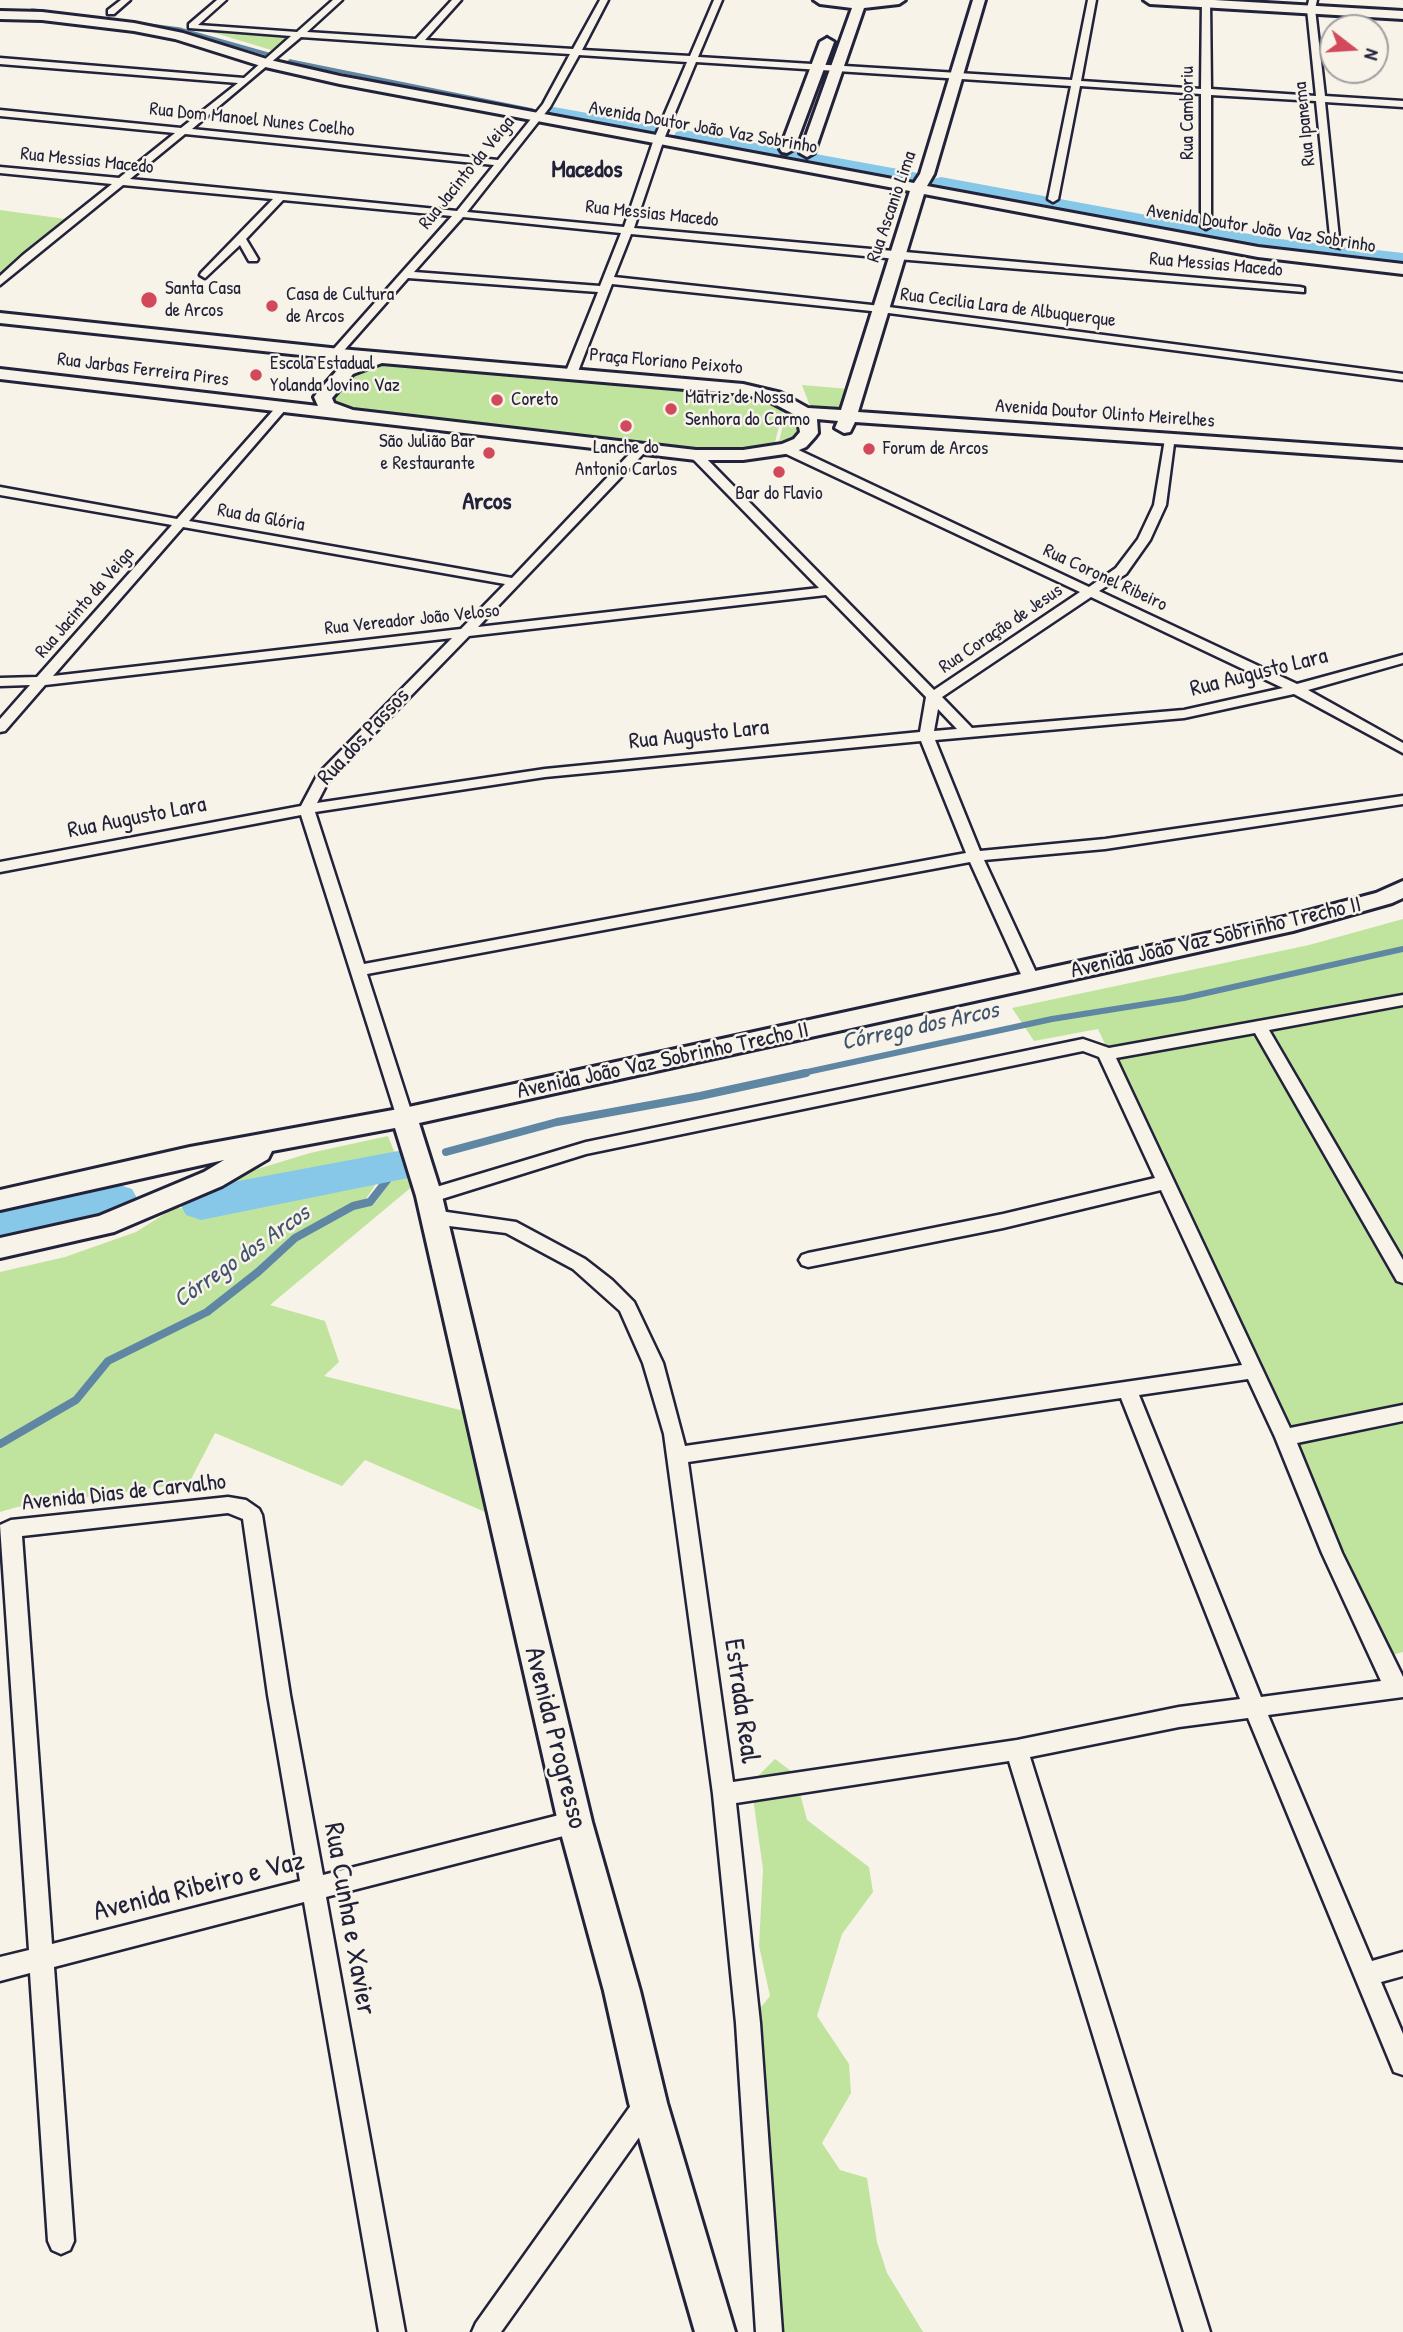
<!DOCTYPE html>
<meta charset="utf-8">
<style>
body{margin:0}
#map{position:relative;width:1403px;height:2332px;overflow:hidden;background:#f7f3e8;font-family:"Patrick Hand",sans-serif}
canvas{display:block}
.north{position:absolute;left:1319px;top:14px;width:70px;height:70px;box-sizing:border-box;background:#f7f3e8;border:2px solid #a29fa3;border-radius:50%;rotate:107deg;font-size:19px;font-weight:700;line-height:28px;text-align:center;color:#22223b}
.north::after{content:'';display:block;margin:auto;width:24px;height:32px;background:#d1495b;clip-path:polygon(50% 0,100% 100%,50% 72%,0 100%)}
</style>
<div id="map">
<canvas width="1403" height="2332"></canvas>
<div class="north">N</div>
</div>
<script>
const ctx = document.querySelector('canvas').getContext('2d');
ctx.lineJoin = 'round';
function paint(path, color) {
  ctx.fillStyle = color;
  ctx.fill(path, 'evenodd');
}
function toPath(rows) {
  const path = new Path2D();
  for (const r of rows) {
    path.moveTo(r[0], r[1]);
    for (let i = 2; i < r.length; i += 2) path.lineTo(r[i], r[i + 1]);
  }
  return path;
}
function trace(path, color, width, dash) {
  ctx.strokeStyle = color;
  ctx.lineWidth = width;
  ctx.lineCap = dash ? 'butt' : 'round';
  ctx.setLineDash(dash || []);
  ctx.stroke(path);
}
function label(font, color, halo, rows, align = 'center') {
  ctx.font = font + ' "Patrick Hand",sans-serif';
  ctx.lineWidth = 5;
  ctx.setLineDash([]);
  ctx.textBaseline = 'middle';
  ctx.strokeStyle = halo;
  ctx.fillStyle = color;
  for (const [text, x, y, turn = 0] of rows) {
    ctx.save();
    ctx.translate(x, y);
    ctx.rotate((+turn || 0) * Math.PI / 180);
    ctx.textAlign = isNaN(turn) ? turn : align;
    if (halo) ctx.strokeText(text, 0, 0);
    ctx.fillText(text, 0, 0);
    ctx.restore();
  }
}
const green = toPath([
 [198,28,299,34,278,52],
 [0,210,66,219,0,273],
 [373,361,725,388,785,403,773,450,725,455,350,412,327,402,348,371],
 [802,385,849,389,844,411,811,409],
 [788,404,803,413,807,433,777,450],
 [1403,919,1403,1652,1389,1656,1098,1029,1034,1041,1012,1008,1309,945],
 [388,1136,396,1156,207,1198,187,1196,218,1181,310,1153],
 [411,1173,414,1185,270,1305,325,1321,339,1362,324,1376,464,1411,485,1512,365,1460,342,1486,215,1433,189,1483,17,1507,0,1512,0,1272,65,1257,136,1232,174,1208,214,1209,286,1197,381,1176,366,1199,353,1203,359,1208,373,1205,393,1179],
 [775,1759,795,1774,807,1820,869,1867,873,1892,842,1934,817,2016,849,2064,851,2093,822,2143,840,2170,867,2178,877,2242,887,2273,923,2332,769,2332,748,2023,770,1996,759,1946,763,1869,753,1798,759,1775]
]);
const streamFar2 = toPath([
 [32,10,179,29,271,55],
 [290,61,532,110]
]);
const streamFar1 = toPath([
 [798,1074,1052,1019,1184,998,1403,949]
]);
const stream = toPath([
 [446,1152,557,1122,700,1096,806,1073],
 [0,1444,76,1400,108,1361,207,1312,258,1272,295,1238,353,1206,370,1202,398,1166]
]);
const river = toPath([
 [554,107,654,125,662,127,665,132,662,137,654,139,546,119,543,114,546,109,554,107],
 [684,130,909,171,917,173,921,178,917,183,909,185,676,142,673,137,676,132,684,130],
 [941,177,1271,238,1403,253,1403,269,1271,252,933,189,929,184,933,179,941,177],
 [398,1151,413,1155,419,1166,413,1177,201,1220,186,1215,180,1204,186,1193,201,1188,398,1151],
 [117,1184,132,1189,138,1200,132,1211,0,1242,0,1210,117,1184]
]);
const street = toPath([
 [121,0,130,0,114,14,108,14,108,10,121,0],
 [217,0,226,0,198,25,297,32,333,0,342,0,307,32,416,39,452,0,461,0,425,40,573,49,600,0,608,0,582,50,690,56,714,0,722,0,698,57,1072,80,1088,0,1096,0,1081,81,1201,89,1202,0,1210,0,1211,89,1316,96,1307,9,1309,0,1317,0,1315,9,1325,96,1403,101,1403,107,1325,102,1340,248,1331,246,1316,101,1211,95,1211,226,1206,229,1201,226,1201,94,1080,86,1058,199,1053,202,1048,199,1071,86,696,62,664,139,634,228,1300,287,1304,288,1304,292,897,259,631,234,614,277,881,306,1403,374,1403,380,881,312,612,284,577,374,571,377,565,374,598,292,408,278,339,356,335,357,331,356,331,352,452,216,283,200,246,239,258,259,257,261,249,261,240,245,205,278,200,275,201,273,273,199,123,185,0,285,0,276,23,255,112,184,0,173,0,167,119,178,175,133,0,116,0,110,181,128,238,83,0,64,0,58,244,78,291,36,189,28,189,24,217,0],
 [301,37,418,45,570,54,543,104,498,160,192,129,301,37],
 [579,55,687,62,654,139,624,227,467,212,550,107,579,55],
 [185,134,494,165,457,211,130,179,185,134],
 [463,217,621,233,600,286,414,272,463,217],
 [282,404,288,407,286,409,189,521,512,578,636,447,640,446,644,447,644,453,478,627,819,588,692,458,692,452,696,451,700,452,934,690,1080,592,782,452,782,446,790,446,1089,587,1116,568,1138,539,1154,505,1165,439,1175,436,1166,505,1150,540,1126,574,1099,591,1297,684,1403,655,1403,663,1308,690,1403,743,1403,753,1294,694,1184,718,935,740,980,851,1105,839,1403,796,1403,804,1105,849,984,860,1040,981,1032,986,1024,981,970,862,367,974,413,1117,404,1123,398,1121,301,815,0,872,0,862,301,806,318,774,452,638,45,685,5,731,0,732,0,719,30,685,0,686,0,678,37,677,172,525,0,495,0,487,177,519,278,405,282,404],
 [183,527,505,584,461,629,53,676,183,527],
 [826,595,926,697,920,732,545,769,317,803,329,780,469,636,826,595],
 [1091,597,1283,688,1184,710,972,728,942,697,1091,597],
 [938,709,957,729,934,731,938,709],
 [921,741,966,853,364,964,315,812,545,777,921,741],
 [1403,995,1403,1005,1269,1030,1403,1260,1403,1283,1397,1281,1255,1033,1116,1058,1290,1428,1403,1405,1403,1421,1297,1443,1342,1553,1403,1677,1403,1697,1268,1715,1372,1961,1403,1952,1403,1976,1381,1982,1403,2034,1403,2075,1394,2072,1248,1718,1179,1727,1030,1757,1210,2332,1184,2332,1009,1761,736,1803,760,2023,782,2332,756,2332,736,2023,713,1794,664,1434,643,1363,620,1311,573,1269,506,1233,433,1224,427,1222,424,1217,427,1212,433,1210,516,1222,585,1259,612,1280,634,1302,663,1363,685,1446,1242,1365,1161,1190,1003,1228,808,1267,802,1265,799,1260,802,1255,808,1253,1003,1214,1155,1178,1099,1057,1083,1051,586,1154,429,1203,423,1201,420,1196,423,1191,586,1142,1083,1039,1109,1048,1403,995],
 [1248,1379,1275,1437,1322,1553,1381,1681,1261,1697,1139,1395,1248,1379],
 [1121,1398,1240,1699,1179,1707,1017,1740,733,1782,688,1462,1121,1398],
 [228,1497,246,1500,259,1509,262,1515,290,1695,323,1875,575,1811,583,1814,586,1822,583,1830,575,1833,326,1897,405,2332,379,2332,304,1902,54,1967,74,2241,70,2250,61,2254,52,2250,48,2241,30,1973,0,1981,0,1957,29,1950,0,1525,11,1520,228,1497],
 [228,1513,243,1519,268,1695,300,1881,52,1944,22,1536,228,1513],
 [648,2091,657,2094,660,2103,657,2112,501,2332,472,2332,476,2323,639,2094,648,2091]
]);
const secondary = toPath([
 [814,0,905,0,899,4,864,8,814,153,807,157,800,153,852,8,820,4,814,0],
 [973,0,985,0,934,174,927,186,1258,247,1403,264,1403,274,1258,257,924,194,858,412,1403,450,1403,460,855,422,850,432,844,433,835,428,838,421,817,419,818,433,815,437,806,447,792,453,743,460,696,460,0,379,0,369,318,406,314,397,317,393,341,366,357,361,0,323,0,313,340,349,743,384,781,393,808,408,841,410,910,191,340,84,261,66,175,39,134,31,42,20,0,19,0,11,42,12,134,23,183,33,270,60,340,76,914,183,920,174,973,0],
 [382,363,743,394,769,401,797,416,800,432,794,439,782,444,743,450,696,450,353,410,334,403,332,398,353,374,382,363],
 [1144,0,1214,0,1403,11,1403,19,1150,4,1144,0],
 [827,38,834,42,794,149,787,153,782,152,780,149,820,42,827,38],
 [1403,881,1403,898,1392,903,1293,931,419,1123,442,1196,592,1822,640,1991,667,2103,735,2332,695,2332,629,2103,604,1991,558,1822,416,1196,395,1128,272,1151,268,1159,222,1186,114,1232,0,1258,0,1238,99,1216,204,1172,224,1160,0,1210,0,1190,190,1147,404,1108,1293,915,1376,893,1403,881]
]);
const markers = [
 [149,300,9,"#d1495b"],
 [272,306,7,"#d1495b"],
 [256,375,7,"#d1495b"],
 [497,400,7,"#d1495b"],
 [671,409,7,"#d1495b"],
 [626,426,7,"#d1495b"],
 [869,449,7,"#d1495b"],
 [489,453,7,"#d1495b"],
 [779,472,7,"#d1495b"]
];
const farStreetnames = [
 ["Rua Camboriu",1188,113,-90],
 ["Rua Dom Manoel Nunes Coelho",252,120,6],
 ["Rua Ipanema",1305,124,-96],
 ["Avenida Doutor João Vaz Sobrinho",703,128,10],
 ["Rua Messias Macedo",87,161,6],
 ["Rua Jacinto da Veiga",467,173,-51],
 ["Rua Ascanio Lima",892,207,-71],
 ["Rua Messias Macedo",652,214,6],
 ["Avenida Doutor João Vaz Sobrinho",1261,229,9],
 ["Rua Messias Macedo",1216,265,5],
 ["Rua Cecilia Lara de Albuquerque",1008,308,7],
 ["Praça Floriano Peixoto",666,362,5],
 ["Rua Jarbas Ferreira Pires",143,370,7],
 ["Avenida Doutor Olinto Meirelhes",1105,414,4],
 ["Rua da Glória",261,518,10],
 ["Rua Coronel Ribeiro",1105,578,25],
 ["Rua Jacinto da Veiga",85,603,-49],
 ["Rua Vereador João Veloso",412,620,-6],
 ["Rua Coração de Jesus",1001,629,-34]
];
const farPoinames = [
 ["Santa Casa",165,289],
 ["de Arcos",165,311],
 ["Casa de Cultura",286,295],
 ["de Arcos",286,317],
 ["Escola Estadual",270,364],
 ["Yolanda Jovino Vaz",270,386],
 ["Matriz de Nossa",685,398],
 ["Senhora do Carmo",685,420],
 ["Coreto",511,400],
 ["São Julião Bar",475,442,"right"],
 ["e Restaurante",475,464,"right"],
 ["Lanche do",626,448,"center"],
 ["Antonio Carlos",626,470,"center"],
 ["Forum de Arcos",883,449],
 ["Bar do Flavio",779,494,"center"]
];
const streetNames = [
 ["Rua Augusto Lara",1259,673,-14],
 ["Rua Augusto Lara",699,735,-6],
 ["Rua dos Passos",364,737,-47],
 ["Rua Augusto Lara",137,818,-11],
 ["Avenida João Vaz Sobrinho Trecho II",1216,938,-13],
 ["Avenida João Vaz Sobrinho Trecho II",663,1061,-12],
 ["Avenida Dias de Carvalho",124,1493,-6]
];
const farDistrictnames = [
 ["Macedos",587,171],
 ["Arcos",487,503]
];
const waterNames = [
 ["Córrego dos Arcos",920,1027,-12],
 ["Córrego dos Arcos",242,1257,-35]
];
const nearStreetnames = [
 ["Estrada Real",741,1701,82],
 ["Avenida Progresso",555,1738,76],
 ["Avenida Ribeiro e Vaz",199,1887,-14],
 ["Rua Cunha e Xavier",349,1919,80]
];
paint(green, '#c0e49d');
trace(streamFar2, '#5f86a3', 3.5);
trace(streamFar1, '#5f86a3', 6);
trace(stream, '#5f86a3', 8);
paint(river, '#87c8e8');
trace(street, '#22223b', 5);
trace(secondary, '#22223b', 6);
paint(street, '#f7f3e8');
paint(secondary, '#f7f3e8');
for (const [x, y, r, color] of markers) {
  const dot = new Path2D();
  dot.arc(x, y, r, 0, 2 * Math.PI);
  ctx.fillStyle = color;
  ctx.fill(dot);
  trace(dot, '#f7f3e8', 2.5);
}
label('19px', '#22223b', '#f7f3e8', farStreetnames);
label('19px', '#22223b', '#f7f3e8', farPoinames, 'left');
label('23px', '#22223b', '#f7f3e8', streetNames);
label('bold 24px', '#22223b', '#f7f3e8', farDistrictnames);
label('italic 24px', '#40546f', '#f7f3e8', waterNames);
label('28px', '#22223b', '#f7f3e8', nearStreetnames);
</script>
